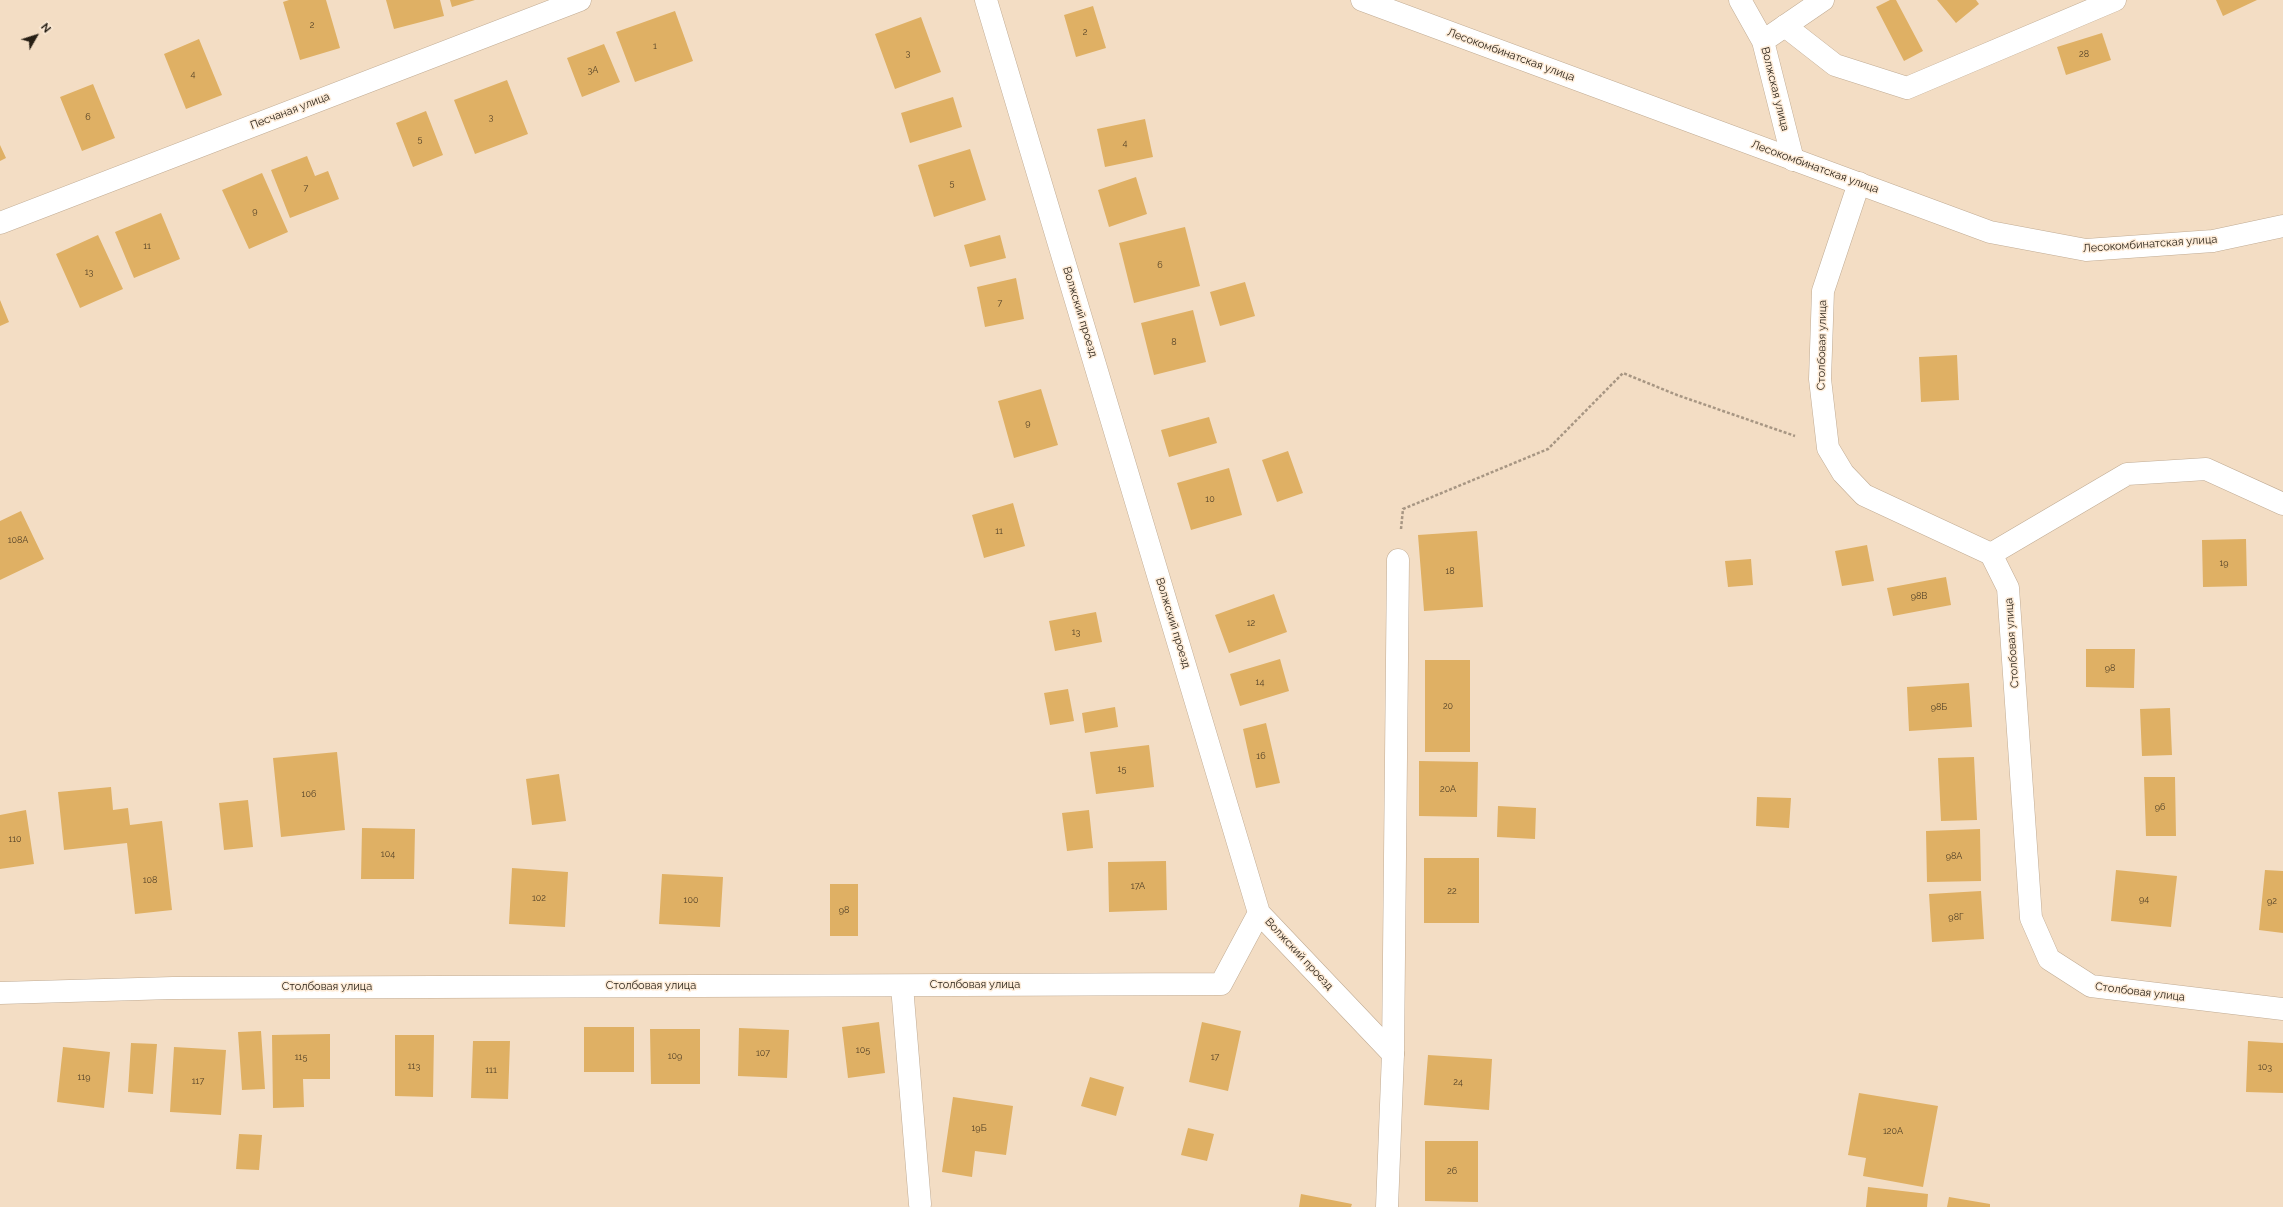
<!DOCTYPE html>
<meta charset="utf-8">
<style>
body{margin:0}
#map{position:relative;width:2283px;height:1207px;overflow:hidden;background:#f3ddc4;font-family:Raleway,sans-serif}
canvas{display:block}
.north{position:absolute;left:16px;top:16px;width:40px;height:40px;-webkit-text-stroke:3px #fdebd7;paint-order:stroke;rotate:51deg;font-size:11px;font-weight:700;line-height:16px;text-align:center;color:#261e14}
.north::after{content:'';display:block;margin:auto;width:14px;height:18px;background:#261e14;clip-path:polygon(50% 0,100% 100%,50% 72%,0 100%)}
</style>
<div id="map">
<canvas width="2283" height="1207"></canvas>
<div class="north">N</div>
</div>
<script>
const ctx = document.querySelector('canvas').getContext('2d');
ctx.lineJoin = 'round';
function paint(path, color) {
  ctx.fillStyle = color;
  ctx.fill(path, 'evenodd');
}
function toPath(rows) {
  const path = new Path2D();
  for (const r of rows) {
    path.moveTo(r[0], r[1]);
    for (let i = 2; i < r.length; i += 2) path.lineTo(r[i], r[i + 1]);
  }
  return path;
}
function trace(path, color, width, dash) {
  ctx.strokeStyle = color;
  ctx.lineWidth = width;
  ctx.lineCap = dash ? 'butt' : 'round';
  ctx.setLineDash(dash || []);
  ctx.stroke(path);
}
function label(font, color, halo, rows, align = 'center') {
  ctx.font = font + ' Raleway,sans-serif';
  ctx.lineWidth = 3;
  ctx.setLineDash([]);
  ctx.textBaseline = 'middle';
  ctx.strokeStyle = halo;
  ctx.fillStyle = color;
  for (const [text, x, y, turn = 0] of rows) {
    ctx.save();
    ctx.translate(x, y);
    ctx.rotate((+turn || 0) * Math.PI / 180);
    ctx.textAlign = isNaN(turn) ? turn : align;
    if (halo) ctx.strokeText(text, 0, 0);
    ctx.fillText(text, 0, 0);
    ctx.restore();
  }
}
const building = toPath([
 [289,0,326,0,340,48,300,60,283,2],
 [386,0,440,0,444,16,394,29],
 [450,0,475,0,452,7],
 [1890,0,1896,0,1923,51,1904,61,1876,7],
 [1937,0,1976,0,1979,4,1956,23],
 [2216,0,2257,0,2223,16],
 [1093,6,1106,48,1076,57,1064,15],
 [675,11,693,61,635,82,616,32],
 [921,17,941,72,895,89,875,34],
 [2102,33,2111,60,2066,75,2057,47],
 [199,39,222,95,186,109,164,54],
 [604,44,620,82,582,97,567,58],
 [507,80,528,134,475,154,454,100],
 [93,84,115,138,82,151,60,97],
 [953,97,962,127,910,143,901,113],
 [426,111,443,155,413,167,396,123],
 [1145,119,1153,157,1105,167,1097,129],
 [0,145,6,158,0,161],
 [970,149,986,200,934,217,918,165],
 [307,156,315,176,328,171,339,199,290,218,271,170],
 [262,173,288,232,249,249,222,190],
 [1136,177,1147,214,1109,227,1098,190],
 [161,213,180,259,134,278,115,232],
 [1185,227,1200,286,1134,303,1119,243],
 [98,235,123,289,80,308,56,254],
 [1000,235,1006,258,970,267,964,245],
 [1016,278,1024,319,985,327,977,287],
 [1245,282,1255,316,1220,326,1210,292],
 [0,300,9,322,0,326],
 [1193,310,1206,362,1154,375,1141,323],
 [1957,355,1959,400,1921,402,1919,357],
 [1041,389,1058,445,1014,458,998,401],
 [1209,417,1217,443,1169,457,1161,430],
 [1288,451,1303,493,1277,502,1262,460],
 [1229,468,1242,515,1191,530,1177,483],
 [1013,503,1025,546,984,558,972,515],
 [21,511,44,559,0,580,0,521],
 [1477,531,1483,607,1424,611,1418,535],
 [2246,539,2247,586,2203,587,2202,540],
 [1867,545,1874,581,1842,586,1835,551],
 [1751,559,1753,585,1728,587,1725,561],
 [1946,577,1951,605,1893,616,1887,588],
 [1274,594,1287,632,1229,653,1215,615],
 [1096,612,1102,642,1055,651,1049,621],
 [2086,649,2135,649,2134,688,2086,687],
 [1280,659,1289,691,1240,706,1230,674],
 [1425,660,1470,660,1470,752,1425,752],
 [1969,683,1972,727,1909,731,1907,687],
 [1068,689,1074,721,1050,725,1044,693],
 [1115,707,1118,727,1085,733,1082,713],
 [2170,708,2172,755,2142,756,2140,709],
 [1266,723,1280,783,1256,788,1243,729],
 [1149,745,1154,787,1096,794,1090,752],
 [337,752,345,830,281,837,273,758],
 [1974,757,1977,820,1941,821,1938,758],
 [1419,761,1478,762,1477,817,1419,816],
 [559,774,566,821,532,825,526,779],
 [2144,777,2175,777,2176,836,2146,836],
 [111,787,113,810,128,808,130,825,162,821,172,910,135,914,127,843,64,850,58,792],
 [1757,797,1791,798,1789,828,1756,826],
 [248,800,253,847,224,850,219,803],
 [1498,806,1536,808,1535,839,1497,837],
 [26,810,34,864,0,869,0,815],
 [1089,810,1093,848,1067,851,1062,813],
 [362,828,415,829,414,879,361,879],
 [1980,829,1981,881,1927,882,1926,831],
 [1424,858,1479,858,1479,923,1424,923],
 [1166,861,1167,910,1109,912,1108,862],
 [512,868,568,872,565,927,509,924],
 [2116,870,2177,876,2171,927,2111,921],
 [2265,870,2283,871,2283,933,2259,930],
 [662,874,723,877,720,927,659,924],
 [830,884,858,884,858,936,830,936],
 [1981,891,1984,939,1932,942,1929,894],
 [879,1022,885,1073,848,1078,842,1027],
 [1202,1022,1241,1031,1228,1091,1189,1082],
 [584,1027,634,1027,634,1072,584,1072],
 [739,1028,789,1030,787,1078,738,1076],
 [650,1029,700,1029,700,1084,651,1084],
 [261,1031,265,1089,242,1090,238,1032],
 [330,1034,330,1079,303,1079,304,1107,273,1108,272,1035],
 [395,1035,434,1035,433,1097,395,1096],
 [473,1041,510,1041,508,1099,471,1098],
 [2248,1041,2283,1043,2283,1093,2246,1092],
 [131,1043,157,1044,153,1094,128,1092],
 [63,1047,110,1052,104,1108,57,1102],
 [174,1047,226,1050,221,1115,170,1112],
 [1428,1055,1492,1059,1489,1110,1424,1105],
 [1090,1077,1124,1087,1116,1116,1081,1106],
 [1859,1093,1938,1106,1923,1187,1863,1176,1866,1158,1848,1155],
 [953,1097,1013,1106,1006,1155,975,1151,972,1177,942,1172],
 [1188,1128,1214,1134,1207,1161,1181,1155],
 [239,1134,262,1135,259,1170,236,1169],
 [1425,1141,1478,1141,1478,1202,1425,1201],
 [1868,1187,1928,1194,1927,1207,1866,1207],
 [1301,1194,1352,1204,1351,1207,1299,1207],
 [1949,1197,1990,1204,1990,1207,1947,1207]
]);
const path = toPath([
 [1401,529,1403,509,1548,449,1623,373,1677,395,1795,436]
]);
const service = toPath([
 [1785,26,1835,65,1907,88,2115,0],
 [1991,554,2127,474,2206,469,2283,504],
 [902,986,920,1204],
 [1393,1054,1398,560]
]);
const minor = toPath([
 [986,0,1259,913,1393,1054,1387,1207],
 [1740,0,1763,41,1793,160],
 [1763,41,1823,0],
 [1859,183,1823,291,1820,379,1828,448,1843,473,1864,495,1991,554,2008,588,2031,918,2049,959,2091,986,2283,1009],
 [0,223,580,0],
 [0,993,173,988,1221,984,1259,913]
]);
const tertiary = toPath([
 [1362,0,1990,232,2086,250,2213,241,2283,226]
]);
const numberNames = [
 ["2",312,25],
 ["2",1085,32],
 ["1",655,46],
 ["3",908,53],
 ["28",2084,54],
 ["3А",593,70],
 ["4",193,74],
 ["6",88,117],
 ["3",491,117],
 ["5",420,139],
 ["4",1125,143],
 ["5",952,183],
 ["7",306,188],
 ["9",255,211],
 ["11",147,246],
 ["6",1160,265],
 ["13",89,272],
 ["7",1000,303],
 ["8",1174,342],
 ["9",1028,423],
 ["10",1210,499],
 ["11",999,531],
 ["108А",18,540],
 ["19",2224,563],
 ["18",1450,571],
 ["98В",1919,596],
 ["12",1251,623],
 ["13",1076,632],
 ["98",2110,668],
 ["14",1260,682],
 ["20",1448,706],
 ["98Б",1939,707],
 ["16",1261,756],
 ["15",1122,769],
 ["20А",1448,789],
 ["106",309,794],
 ["96",2160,807],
 ["110",15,839],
 ["104",388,854],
 ["98А",1954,856],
 ["108",150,880],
 ["17А",1138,886],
 ["22",1452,891],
 ["102",539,898],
 ["94",2144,899],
 ["100",691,900],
 ["92",2272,901],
 ["98",844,910],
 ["98Г",1956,917],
 ["105",863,1050],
 ["107",763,1053],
 ["109",675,1056],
 ["115",301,1057],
 ["17",1215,1057],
 ["113",414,1066],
 ["103",2265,1067],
 ["111",491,1070],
 ["119",84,1077],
 ["117",198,1081],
 ["24",1458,1082],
 ["19Б",979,1128],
 ["120А",1893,1131],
 ["26",1452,1171]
];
const streetNames = [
 ["Лесокомбинатская улица",1511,55,20],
 ["Волжская улица",1775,89,76],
 ["Песчаная улица",290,111,-21],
 ["Лесокомбинатская улица",1815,167,20],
 ["Лесокомбинатская улица",2150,244,-4],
 ["Волжский проезд",1080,312,73],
 ["Столбовая улица",1822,345,-89],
 ["Волжский проезд",1173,623,73],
 ["Столбовая улица",2012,643,-94],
 ["Волжский проезд",1299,954,47],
 ["Столбовая улица",975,985],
 ["Столбовая улица",651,986],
 ["Столбовая улица",327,987],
 ["Столбовая улица",2140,992,7]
];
paint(building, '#dfb064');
trace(service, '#c0ab93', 23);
trace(minor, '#c0ab93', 23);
trace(tertiary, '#c0ab93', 23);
trace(path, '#a79683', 2.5, [3, 2]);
trace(service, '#fff', 22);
trace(minor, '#fff', 22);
trace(tertiary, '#fff', 22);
label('9px', '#544228', null, numberNames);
label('11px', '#261e14', '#fdebd7', streetNames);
</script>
